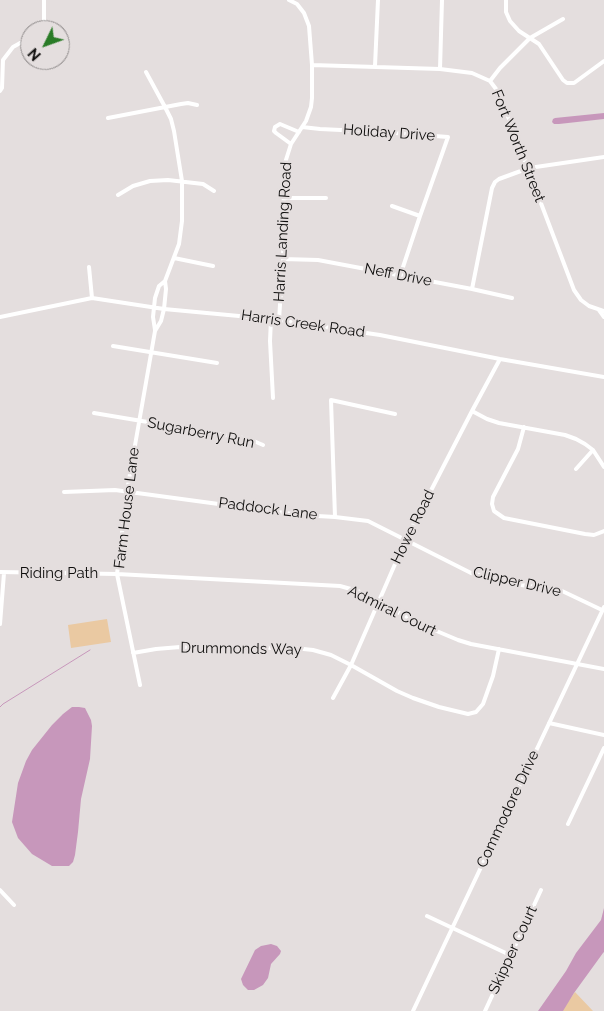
<!DOCTYPE html>
<style>
body{margin:0}
#map{position:relative;width:604px;height:1011px;overflow:hidden;background:#e4dede;font-family:Raleway,sans-serif}
canvas{display:block}
.north{position:absolute;left:20px;top:20px;width:50px;height:50px;box-sizing:border-box;background:#e4dede;border:1px solid #8e8a8a;border-radius:50%;rotate:228deg;font-size:14px;font-weight:700;line-height:20px;text-align:center;color:#0e0d0c}
.north::after{content:'';display:block;margin:auto;width:18px;height:22px;background:#297b26;clip-path:polygon(50% 0,100% 100%,50% 72%,0 100%)}
</style>
<div id="map">
<canvas width="604" height="1011"></canvas>
<div class="north">N</div>
</div>
<script>
const ctx = document.querySelector('canvas').getContext('2d');
ctx.lineJoin = 'round';
function paint(path, color) {
  ctx.fillStyle = color;
  ctx.fill(path, 'evenodd');
}
function toPath(rows) {
  const path = new Path2D();
  for (const r of rows) {
    path.moveTo(r[0], r[1]);
    for (let i = 2; i < r.length; i += 2) path.lineTo(r[i], r[i + 1]);
  }
  return path;
}
function trace(path, color, width, dash) {
  ctx.strokeStyle = color;
  ctx.lineWidth = width;
  ctx.lineCap = dash ? 'butt' : 'round';
  ctx.setLineDash(dash || []);
  ctx.stroke(path);
}
function label(font, color, halo, rows, align = 'center') {
  ctx.font = font + ' Raleway,sans-serif';
  ctx.lineWidth = 5;
  ctx.setLineDash([]);
  ctx.textBaseline = 'middle';
  ctx.strokeStyle = halo;
  ctx.fillStyle = color;
  for (const [text, x, y, turn = 0] of rows) {
    ctx.save();
    ctx.translate(x, y);
    ctx.rotate((+turn || 0) * Math.PI / 180);
    ctx.textAlign = isNaN(turn) ? turn : align;
    if (halo) ctx.strokeText(text, 0, 0);
    ctx.fillText(text, 0, 0);
    ctx.restore();
  }
}
const green = toPath([
 [107,619,111,642,71,648,68,625],
 [575,992,593,1011,561,1011]
]);
const water = toPath([
 [604,113,604,119,559,124,554,124,552,122,553,119,555,118],
 [72,707,79,707,85,708,91,720,92,726,90,759,81,799,78,832,75,855,73,862,69,866,52,866,32,854,18,838,12,822,18,783,26,761,32,750,52,725,63,714],
 [604,908,604,952,603,953,574,993,563,1011,538,1011,566,971,576,953,601,920],
 [271,944,277,946,281,951,280,954,271,964,268,978,263,985,254,990,248,990,243,985,241,979,255,950,261,946]
]);
const stream = toPath([
 [0,707,3,704,90,650]
]);
const street = toPath([
 [44,0,44,30],
 [506,0,506,12,510,21,519,31,539,44,563,80,567,83,574,83,604,61],
 [312,65,440,69,472,73,490,81,499,93,574,290,581,300,589,306,604,311],
 [375,66,378,0],
 [440,69,442,0],
 [490,81,500,68,530,38,563,19],
 [0,91,2,88,3,60,13,47,22,42,30,41],
 [108,118,181,104,188,103,197,105],
 [302,127,320,129,382,132,448,137,420,216,400,276],
 [291,144,276,133,274,131,275,127,280,124,299,132],
 [118,195,133,186,150,181,168,180,203,184,214,191],
 [284,198,326,198],
 [392,206,420,216],
 [174,258,213,266],
 [283,259,318,260,472,289,512,298],
 [89,267,92,298],
 [472,289,492,188,495,182,499,179,529,168,604,157],
 [599,310,604,317],
 [0,317,92,298,164,309,271,319,380,335,500,359,604,377],
 [271,319,270,341,273,398],
 [279,320,283,259,284,172,285,163,291,144,306,121,311,107,312,98,312,65,309,26,304,13,297,4,289,0],
 [155,330,153,317,155,298,159,286,165,281],
 [113,346,217,363],
 [472,411,487,419,499,423,565,435,576,439,585,444,593,450,604,467],
 [94,413,249,439,263,445],
 [524,427,518,449,493,497,492,504,494,511,504,518,585,534,594,535,604,531],
 [576,469,593,450],
 [64,492,115,490,300,515,335,517,368,521,471,573,521,585,560,590,602,610],
 [335,517,331,400,395,414],
 [0,572,117,574,340,586,358,591,420,624,458,640,471,644,604,669],
 [0,624,4,573],
 [133,653,156,649,180,647,294,648,313,650,331,655,351,665,397,691,413,698,439,707,468,714,476,712,483,704,493,676,499,649],
 [140,685,117,574,127,491,155,331,161,321,164,309,166,289,165,281,179,244,182,221,182,181,174,131,171,119,165,107,146,72],
 [333,698,351,665,406,539,472,411,500,359],
 [549,723,604,735],
 [568,824,604,748],
 [0,890,14,905],
 [427,916,510,955],
 [413,1011,604,607],
 [485,1011,541,890]
]);
const streetNames = [
 ["Holiday Drive",389,133,4],
 ["Fort Worth Street",518,146,68],
 ["Harris Landing Road",283,232,-87],
 ["Neff Drive",398,275,11],
 ["Harris Creek Road",303,324,8],
 ["Sugarberry Run",201,433,11],
 ["Farm House Lane",127,508,-83],
 ["Paddock Lane",268,509,7],
 ["Howe Road",413,527,-64],
 ["Riding Path",59,573],
 ["Clipper Drive",517,582,13],
 ["Admiral Court",392,611,26],
 ["Drummonds Way",241,649,1],
 ["Commodore Drive",508,809,-65],
 ["Skipper Court",513,950,-65]
];
paint(green, '#eac9a2');
paint(water, '#c797bb');
trace(stream, '#c797bb', 1);
trace(street, '#fff', 4);
label('15px', '#0e0d0c', '#e4dede', streetNames);
</script>
